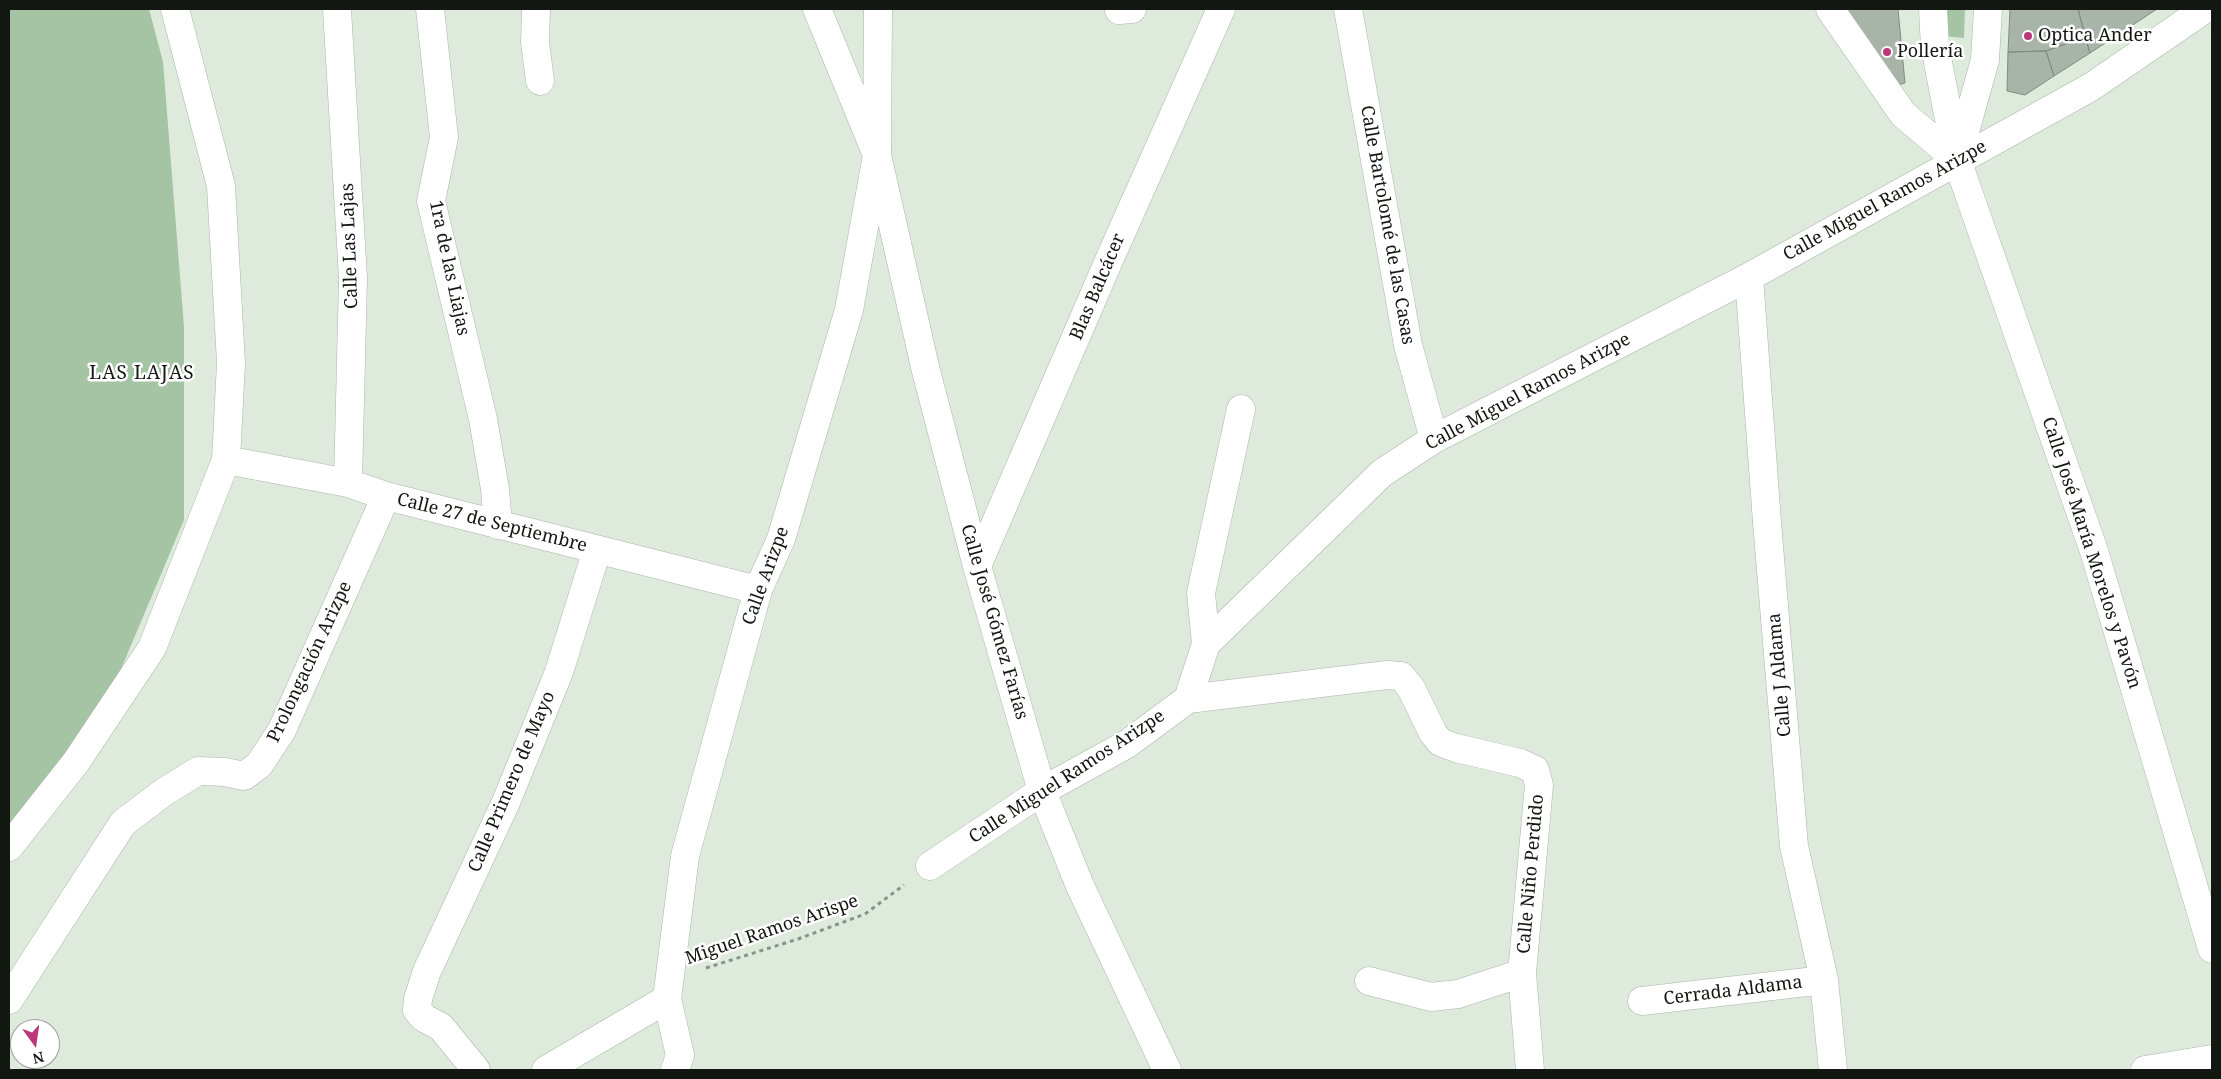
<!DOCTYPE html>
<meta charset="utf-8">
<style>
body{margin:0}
#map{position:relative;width:2221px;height:1079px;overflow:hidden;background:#ddeadc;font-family:"Noto Serif",serif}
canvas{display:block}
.frame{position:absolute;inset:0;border:10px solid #121712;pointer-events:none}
.north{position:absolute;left:10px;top:1019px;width:50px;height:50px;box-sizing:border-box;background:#fff;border:1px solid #a0a2a0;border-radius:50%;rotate:166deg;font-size:14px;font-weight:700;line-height:20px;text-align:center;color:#121712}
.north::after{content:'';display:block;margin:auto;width:18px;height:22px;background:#bc377a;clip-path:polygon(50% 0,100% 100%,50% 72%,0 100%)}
</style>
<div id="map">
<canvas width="2221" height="1079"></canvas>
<div class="frame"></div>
<div class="north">N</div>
</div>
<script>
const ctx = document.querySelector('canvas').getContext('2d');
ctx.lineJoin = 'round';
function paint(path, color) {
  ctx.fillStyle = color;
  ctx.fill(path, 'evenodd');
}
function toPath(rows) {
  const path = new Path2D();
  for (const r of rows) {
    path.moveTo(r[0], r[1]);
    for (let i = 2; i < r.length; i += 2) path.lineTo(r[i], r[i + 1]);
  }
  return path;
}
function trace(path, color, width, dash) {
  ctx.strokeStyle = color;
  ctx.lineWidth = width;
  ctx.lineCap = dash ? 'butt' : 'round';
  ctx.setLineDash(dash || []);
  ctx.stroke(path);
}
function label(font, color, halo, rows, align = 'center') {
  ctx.font = font + ' "Noto Serif",serif';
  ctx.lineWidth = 5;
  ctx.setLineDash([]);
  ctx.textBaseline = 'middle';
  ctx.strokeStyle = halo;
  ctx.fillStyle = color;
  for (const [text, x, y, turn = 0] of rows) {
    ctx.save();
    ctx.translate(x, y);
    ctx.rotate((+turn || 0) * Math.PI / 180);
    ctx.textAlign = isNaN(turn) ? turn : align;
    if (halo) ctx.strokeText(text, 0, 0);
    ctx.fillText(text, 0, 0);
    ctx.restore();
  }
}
const green = toPath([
 [9,9,149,9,163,62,184,327,184,520,107,702,9,833],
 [1944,9,1965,9,1964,38,1943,36]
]);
const building = toPath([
 [1845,9,1898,9,1905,83,1893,86,1845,9],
 [2010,9,2078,9,2085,37,2046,51,2008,52,2010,9],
 [2078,9,2157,9,2090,53,2078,9],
 [2085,37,2090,53,2054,76,2046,51,2085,37],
 [2046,51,2054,76,2025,95,2007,91,2008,52,2046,51]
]);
const path = toPath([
 [706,968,798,939,865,914,904,885]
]);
const minor = toPath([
 [337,9,353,278,348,483],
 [430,9,444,137,431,201,483,419,495,489,498,525],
 [536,9,535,42,540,81],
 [817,9,877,155,925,367,977,566,1042,791,1080,886,1167,1070],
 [1348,9,1408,345,1434,439],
 [1830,9,1903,114,1957,160,2094,551,2212,949],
 [1933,9,1935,47,1957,160,1985,60,1988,9],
 [1119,10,1132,9],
 [1749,277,1767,522,1794,846,1824,980,1833,1070],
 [226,460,348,483,386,496,758,590],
 [977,566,1110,258,1221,9],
 [1206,644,1201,593,1241,409],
 [1188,699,1387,675,1401,676,1411,688,1433,733,1440,742,1456,748,1520,763,1535,770,1539,785,1522,973,1530,1070],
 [9,847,76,762,152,648,226,460,231,363,221,186,175,9],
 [930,866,1042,791,1127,744,1188,699,1206,644,1382,473,1434,439,1749,277,2091,87,2205,9],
 [1369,981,1431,997,1458,994,1522,973],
 [9,1000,123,823,164,792,198,771,225,772,244,776,259,765,282,730,386,496],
 [1642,1001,1824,980],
 [476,1070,441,1027,424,1018,417,1010,418,999,427,971,506,802,559,672,597,550],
 [546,1070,667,999],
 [675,1070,680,1055,667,999,685,856,758,590,781,539,849,310,877,155,878,9],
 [2145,1070,2212,1059]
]);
const markers = [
 [2028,36,5,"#bc377a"],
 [1887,52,5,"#bc377a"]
];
const poiNames = [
 ["Optica Ander",2038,36],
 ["Pollería",1897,52]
];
const streetNames = [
 ["Calle Miguel Ramos Arizpe",1885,201,-29],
 ["Calle Bartolomé de las Casas",1387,225,80],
 ["Calle Las Lajas",350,246,-92],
 ["1ra de las Liajas",449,268,78],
 ["Blas Balcácer",1098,287,-67],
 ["Calle Miguel Ramos Arizpe",1528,392,-28],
 ["Calle 27 de Septiembre",492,523,14],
 ["Calle José María Morelos y Pavón",2091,553,72],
 ["Calle Arizpe",766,576,-70],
 ["Calle José Gómez Farías",994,622,74],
 ["Prolongación Arizpe",310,662,-65],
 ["Calle J Aldama",1780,675,-95],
 ["Calle Miguel Ramos Arizpe",1067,777,-33],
 ["Calle Primero de Mayo",512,782,-67],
 ["Calle Niño Perdido",1531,874,-85],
 ["Miguel Ramos Arispe",772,930,-19],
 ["Cerrada Aldama",1733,991,-7]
];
const neighbourhoodNames = [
 ["LAS LAJAS",142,374]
];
paint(green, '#a5c4a3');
paint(building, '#a8b4a7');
trace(building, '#818c80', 1);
trace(minor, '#a9b6a8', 29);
trace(path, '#899389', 3, [4, 4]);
trace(minor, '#fff', 28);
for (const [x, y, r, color] of markers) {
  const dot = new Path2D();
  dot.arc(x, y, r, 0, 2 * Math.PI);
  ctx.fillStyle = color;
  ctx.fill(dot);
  trace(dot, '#fff', 2);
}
label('18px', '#121712', '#fff', poiNames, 'left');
label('18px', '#121712', '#fff', streetNames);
ctx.letterSpacing = '1px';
label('19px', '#121712', '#fff', neighbourhoodNames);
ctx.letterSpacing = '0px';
</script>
